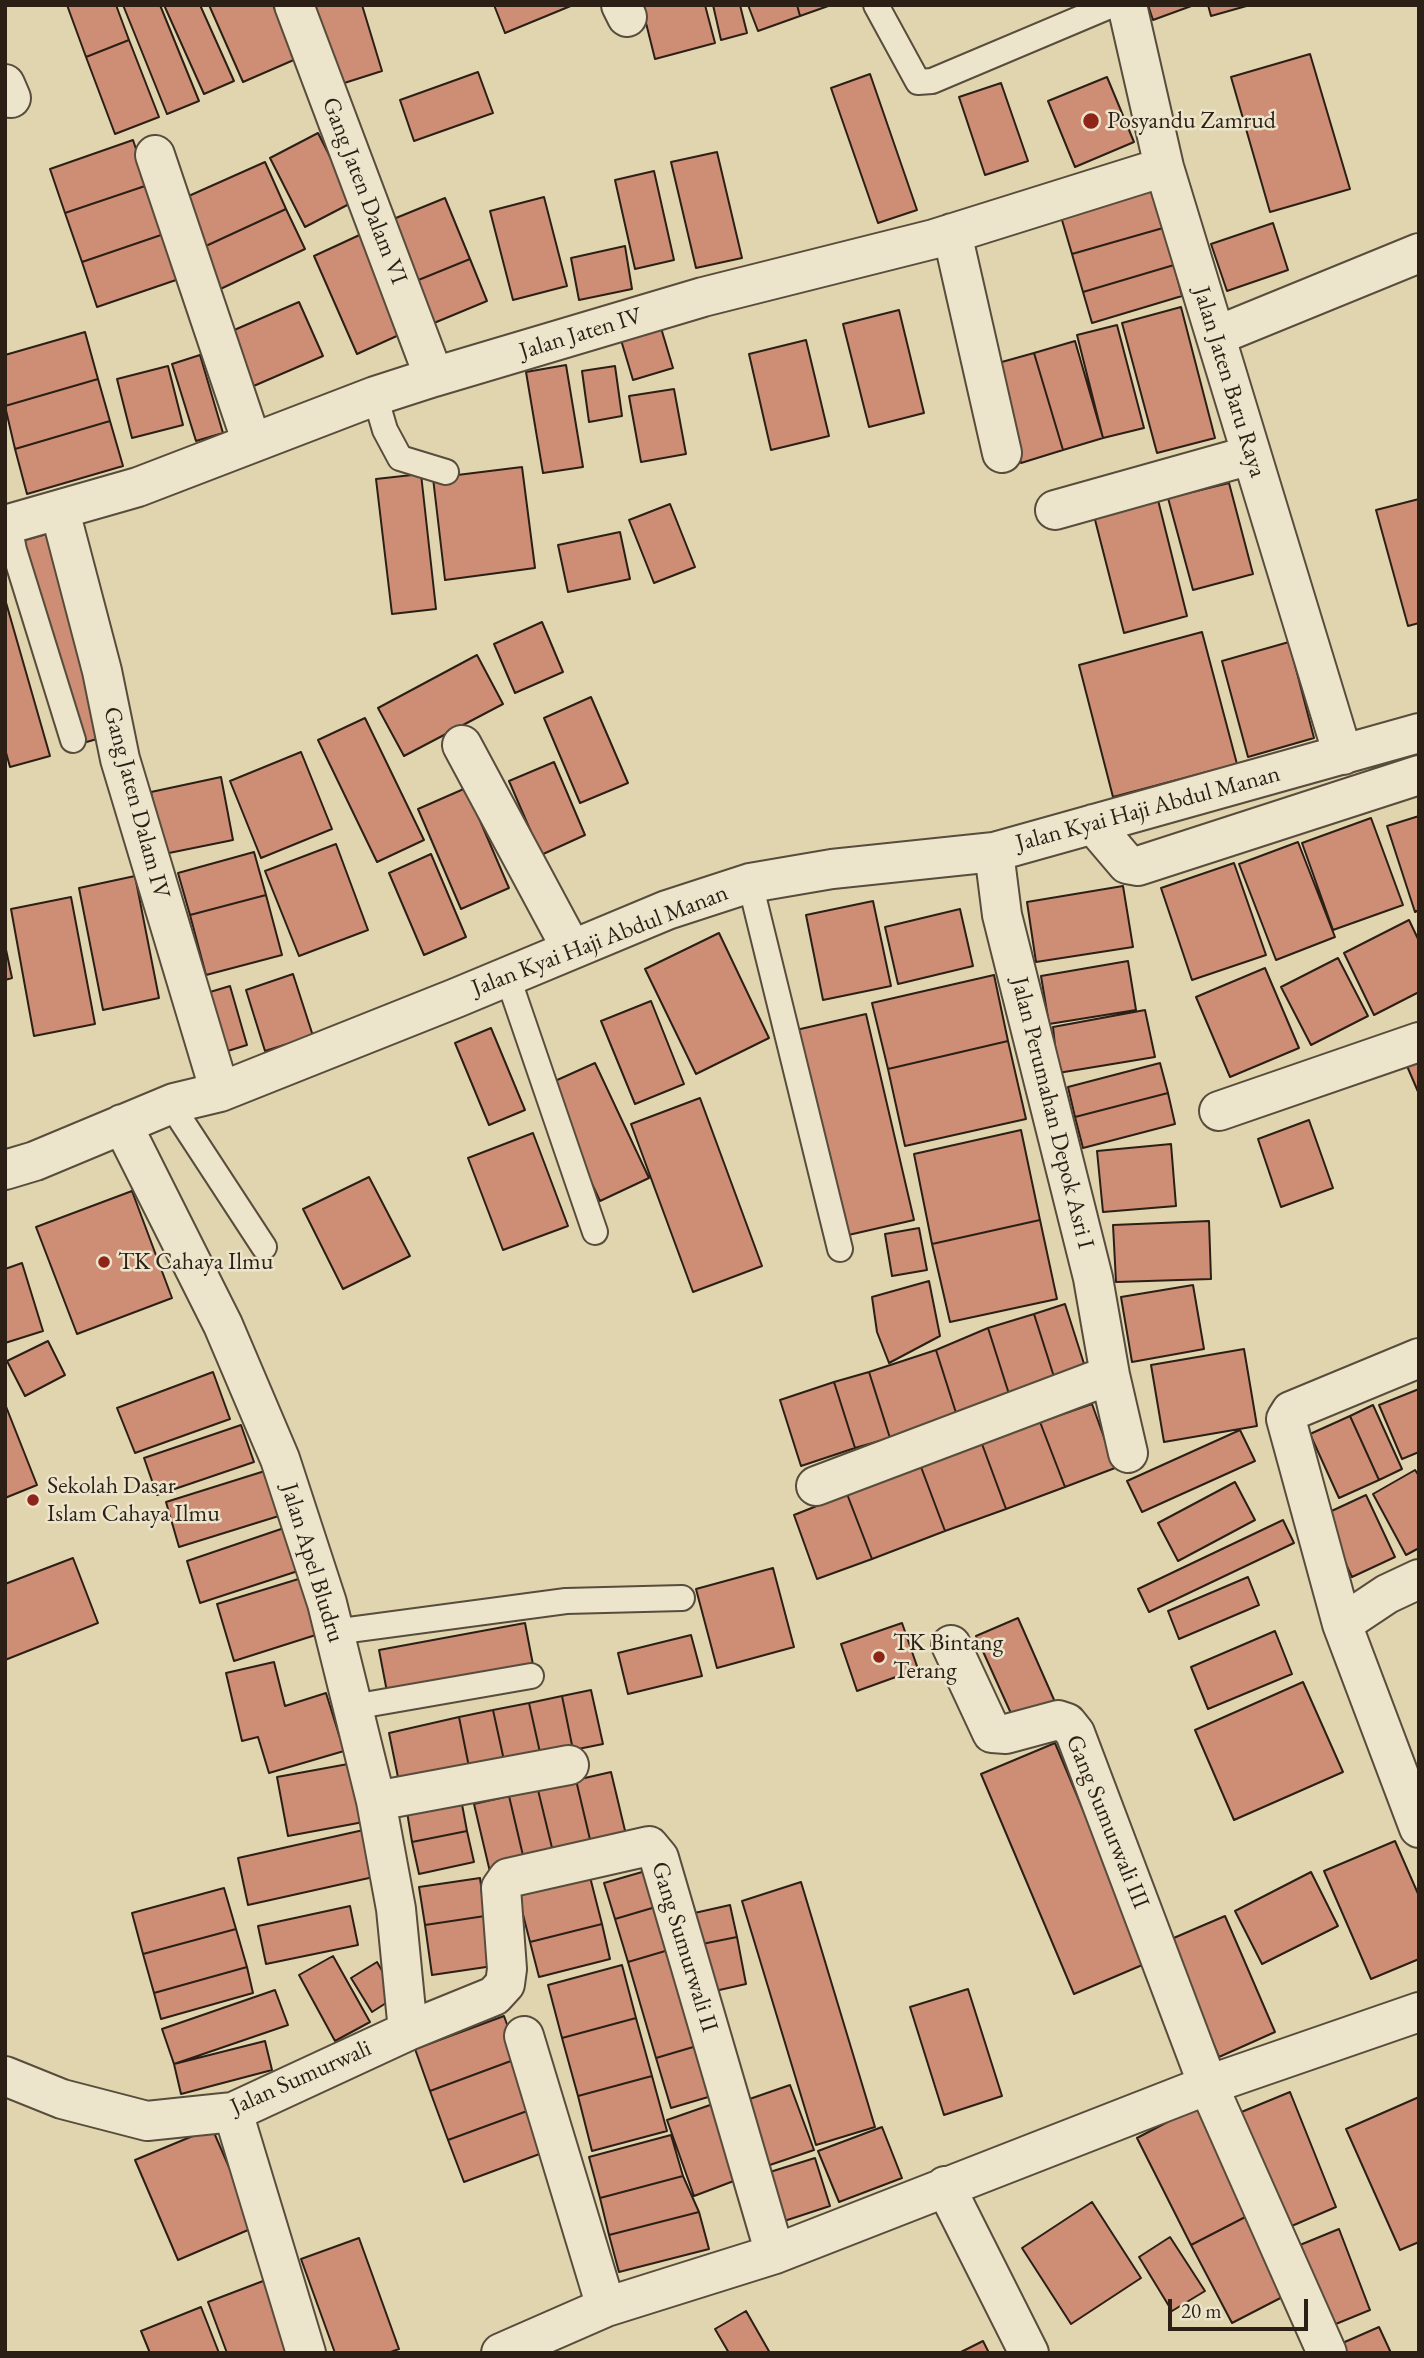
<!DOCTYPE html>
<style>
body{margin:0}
#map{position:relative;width:1424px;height:2358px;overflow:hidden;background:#e1d5af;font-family:"EB Garamond",serif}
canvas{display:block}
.frame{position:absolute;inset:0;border:7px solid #2b1f16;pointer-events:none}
.scale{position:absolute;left:1168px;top:2299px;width:140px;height:32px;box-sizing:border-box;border:4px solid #2b1f16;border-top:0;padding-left:9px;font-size:21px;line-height:24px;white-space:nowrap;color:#2b1f16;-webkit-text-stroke:5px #ece4cb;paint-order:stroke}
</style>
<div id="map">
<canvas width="1424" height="2358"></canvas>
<div class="frame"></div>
<div class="scale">20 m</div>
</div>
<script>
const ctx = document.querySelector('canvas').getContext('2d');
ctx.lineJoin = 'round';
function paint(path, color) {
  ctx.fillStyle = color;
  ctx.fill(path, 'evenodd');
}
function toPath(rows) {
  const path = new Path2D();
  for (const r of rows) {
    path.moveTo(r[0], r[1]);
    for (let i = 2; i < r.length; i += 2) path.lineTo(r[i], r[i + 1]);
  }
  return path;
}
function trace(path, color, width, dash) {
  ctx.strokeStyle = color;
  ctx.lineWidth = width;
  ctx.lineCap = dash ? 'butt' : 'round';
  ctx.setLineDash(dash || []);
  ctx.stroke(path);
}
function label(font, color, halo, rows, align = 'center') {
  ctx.font = font + ' "EB Garamond",serif';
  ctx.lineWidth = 5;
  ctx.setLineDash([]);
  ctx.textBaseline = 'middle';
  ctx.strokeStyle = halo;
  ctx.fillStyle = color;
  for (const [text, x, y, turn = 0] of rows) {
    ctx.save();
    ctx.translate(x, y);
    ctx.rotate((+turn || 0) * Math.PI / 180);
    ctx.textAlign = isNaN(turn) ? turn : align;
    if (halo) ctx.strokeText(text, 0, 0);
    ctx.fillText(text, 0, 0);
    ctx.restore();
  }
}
const building = toPath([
 [67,5,116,5,129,40,86,57,67,5],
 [123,5,160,5,199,101,167,114,123,5],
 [164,5,200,5,234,81,204,94,164,5],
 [209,5,273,5,296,59,243,82,209,5],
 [314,5,362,5,382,71,338,85,314,5],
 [494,5,573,5,505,33,494,5],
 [650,5,705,5,715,43,655,59,642,7,650,5],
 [713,5,740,5,747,33,721,40,713,5],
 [748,5,797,5,800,16,758,31,748,5],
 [797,5,831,5,800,16,797,5],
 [1148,5,1194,5,1153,20,1148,5],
 [1208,5,1250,5,1211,16,1208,5],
 [129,40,159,117,115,134,86,57,129,40],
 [1310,54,1350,189,1270,212,1231,77,1310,54],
 [478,72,493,113,414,141,400,100,478,72],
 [870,74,917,210,878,223,831,88,870,74],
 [1107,77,1134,142,1075,167,1048,101,1107,77],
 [1001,83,1028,161,985,175,959,97,1001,83],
 [318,133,353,202,305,227,270,158,318,133],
 [133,140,148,185,65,213,50,169,133,140],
 [717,152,742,258,696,268,671,162,717,152],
 [265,162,286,209,195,251,173,203,265,162],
 [654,171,674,260,635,269,615,180,654,171],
 [1150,184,1163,228,1072,254,1059,210,1150,184],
 [148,185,164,234,82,262,65,213,148,185],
 [544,197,567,286,513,300,490,211,544,197],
 [445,198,470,259,416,281,391,220,445,198],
 [286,209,305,249,214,292,195,251,286,209],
 [1273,223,1288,270,1227,291,1211,244,1273,223],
 [1163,228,1174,265,1083,292,1072,254,1163,228],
 [366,232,410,330,357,354,314,256,366,232],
 [164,234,179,279,97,307,82,262,164,234],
 [625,246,632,289,579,300,571,258,625,246],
 [470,259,487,301,434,323,416,281,470,259],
 [1174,265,1182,296,1092,323,1083,292,1174,265],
 [299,302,323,356,249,388,225,334,299,302],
 [1181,307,1215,438,1157,453,1122,323,1181,307],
 [899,310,924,413,869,427,843,324,899,310],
 [658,318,673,368,633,380,618,330,658,318],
 [1117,325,1144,428,1103,438,1077,335,1117,325],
 [85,332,98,379,5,406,5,355,85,332],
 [806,340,829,436,771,450,749,354,806,340],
 [1075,341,1103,438,1063,450,1034,353,1075,341],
 [1034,353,1063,450,1021,463,991,365,1034,353],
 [200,355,223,433,196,441,172,364,200,355],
 [566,365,583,467,543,473,526,372,566,365],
 [168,366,183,425,132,438,117,379,168,366],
 [615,366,622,416,589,422,582,371,615,366],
 [98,379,110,421,15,449,5,406,98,379],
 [674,389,686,454,641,462,629,396,674,389],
 [110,421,123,466,27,494,15,449,110,421],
 [522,467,535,568,445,580,433,478,522,467],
 [421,474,436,609,392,614,376,479,421,474],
 [1229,483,1253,574,1193,590,1168,498,1229,483],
 [1156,492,1187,616,1124,633,1092,508,1156,492],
 [1419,499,1419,623,1408,626,1376,510,1419,499],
 [670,504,695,567,654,583,629,520,670,504],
 [620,532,630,579,568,592,558,545,620,532],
 [50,533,111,735,83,743,22,541,50,533],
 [5,599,50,756,10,767,5,749,5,599],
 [542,622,563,672,515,693,494,644,542,622],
 [1202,632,1237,764,1113,797,1079,665,1202,632],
 [1289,642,1314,738,1248,757,1222,661,1289,642],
 [477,655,503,704,404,756,378,708,477,655],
 [591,697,628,783,580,803,544,718,591,697],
 [365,718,424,840,377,862,318,740,365,718],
 [301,752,332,829,261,858,230,781,301,752],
 [554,762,585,835,541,855,509,781,554,762],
 [221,777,233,840,164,854,151,792,221,777],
 [466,788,509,888,461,909,418,809,466,788],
 [1419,816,1419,910,1415,912,1387,826,1419,816],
 [1371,818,1403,905,1333,930,1302,843,1371,818],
 [1298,842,1335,937,1276,960,1239,864,1298,842],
 [336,844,368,930,299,956,265,871,336,844],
 [254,852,266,895,190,915,178,873,254,852],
 [431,854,466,937,424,955,389,873,431,854],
 [1234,863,1266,955,1192,980,1161,888,1234,863],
 [135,876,159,998,103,1010,79,888,135,876],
 [1123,886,1133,947,1036,962,1027,902,1123,886],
 [266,895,282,955,206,975,190,915,266,895],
 [71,897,95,1024,34,1036,11,909,71,897],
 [873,901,891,986,823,1000,806,915,873,901],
 [960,909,973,966,898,984,885,927,960,909],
 [1409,920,1419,941,1419,992,1374,1015,1344,953,1409,920],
 [719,933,769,1038,696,1074,645,969,719,933],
 [5,945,12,978,5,980,5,945],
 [1338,958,1368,1016,1311,1045,1281,987,1338,958],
 [1128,961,1136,1010,1049,1024,1041,976,1128,961],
 [1265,968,1299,1048,1230,1077,1196,997,1265,968],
 [293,974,313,1036,265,1051,246,990,293,974],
 [994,975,1008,1041,888,1069,872,1003,994,975],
 [230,986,247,1045,218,1054,200,995,230,986],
 [651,1001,684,1084,635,1104,601,1021,651,1001],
 [1145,1010,1155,1057,1058,1073,1053,1027,1145,1010],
 [866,1014,914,1220,844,1236,796,1030,866,1014],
 [491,1028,525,1110,489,1125,455,1043,491,1028],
 [1008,1041,1026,1119,905,1146,888,1069,1008,1041],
 [1419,1061,1419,1094,1407,1066,1419,1061],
 [595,1063,649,1178,600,1201,546,1085,595,1063],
 [1160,1063,1168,1093,1075,1117,1068,1087,1160,1063],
 [1168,1093,1175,1124,1083,1148,1075,1117,1168,1093],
 [700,1098,762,1266,693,1292,631,1124,700,1098],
 [1309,1120,1333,1188,1281,1207,1258,1139,1309,1120],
 [1021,1130,1040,1220,932,1244,914,1154,1021,1130],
 [533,1133,568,1226,503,1250,468,1158,533,1133],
 [1171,1144,1176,1206,1103,1212,1097,1151,1171,1144],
 [369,1177,410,1256,343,1289,303,1209,369,1177],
 [132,1191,172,1298,77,1334,36,1227,132,1191],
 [1040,1220,1057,1299,950,1322,932,1244,1040,1220],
 [1209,1221,1211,1279,1116,1282,1113,1225,1209,1221],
 [919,1228,927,1270,892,1276,885,1234,919,1228],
 [22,1263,43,1331,5,1343,5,1269,22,1263],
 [929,1281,940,1336,889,1363,877,1332,872,1297,929,1281],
 [1193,1285,1204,1349,1132,1362,1121,1297,1193,1285],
 [1065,1304,1086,1370,1055,1380,1034,1314,1065,1304],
 [1034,1314,1055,1380,1009,1394,988,1328,1034,1314],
 [988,1328,1009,1394,957,1416,936,1350,988,1328],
 [48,1341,65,1375,25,1396,7,1361,48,1341],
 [1244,1349,1257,1426,1164,1442,1151,1365,1244,1349],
 [936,1350,957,1416,890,1438,869,1372,936,1350],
 [213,1372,230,1419,135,1453,117,1408,213,1372],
 [869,1372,890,1438,855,1448,834,1382,869,1372],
 [834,1382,855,1448,801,1466,780,1400,834,1382],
 [1419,1389,1419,1452,1402,1459,1379,1405,1419,1389],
 [5,1404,37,1485,5,1498,5,1404],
 [1092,1404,1115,1468,1065,1487,1040,1422,1092,1404],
 [1373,1405,1402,1469,1379,1480,1350,1416,1373,1405],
 [1350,1416,1379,1480,1339,1498,1310,1434,1350,1416],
 [1040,1422,1065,1487,1006,1509,982,1444,1040,1422],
 [241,1425,254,1462,157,1495,144,1458,241,1425],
 [1240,1430,1255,1461,1142,1512,1127,1481,1240,1430],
 [982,1444,1006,1509,945,1531,921,1467,982,1444],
 [921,1467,945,1531,872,1559,847,1494,921,1467],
 [268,1470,282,1515,179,1547,166,1502,268,1470],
 [1415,1470,1419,1476,1419,1548,1406,1555,1373,1494,1415,1470],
 [1235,1482,1255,1520,1178,1561,1158,1523,1235,1482],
 [847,1494,872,1559,817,1579,794,1515,847,1494],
 [1366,1495,1395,1557,1352,1577,1323,1515,1366,1495],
 [1283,1520,1294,1543,1149,1612,1138,1589,1283,1520],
 [287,1527,301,1570,200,1603,187,1561,287,1527],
 [73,1558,98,1623,5,1660,5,1584,73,1558],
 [773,1568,794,1647,717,1668,696,1589,773,1568],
 [305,1577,322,1633,234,1661,217,1604,305,1577],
 [1248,1577,1259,1605,1179,1639,1168,1611,1248,1577],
 [1018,1618,1055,1702,1014,1720,976,1636,1018,1618],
 [525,1623,534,1670,388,1697,379,1650,525,1623],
 [902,1623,918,1669,857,1691,841,1644,902,1623],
 [1275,1631,1292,1674,1208,1709,1191,1667,1275,1631],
 [691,1635,702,1676,628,1694,618,1653,691,1635],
 [274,1662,285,1706,326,1693,344,1751,269,1773,258,1737,242,1741,226,1673,274,1662],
 [1303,1682,1343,1772,1234,1820,1195,1730,1303,1682],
 [591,1690,603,1744,573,1750,562,1696,591,1690],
 [562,1696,573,1750,541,1757,529,1703,562,1696],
 [529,1703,541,1757,505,1765,493,1710,529,1703],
 [493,1710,505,1765,470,1772,459,1717,493,1710],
 [459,1717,470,1772,400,1787,389,1733,459,1717],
 [1055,1743,1147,1963,1074,1994,981,1774,1055,1743],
 [359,1762,369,1821,288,1836,277,1777,359,1762],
 [611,1772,627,1839,592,1848,576,1780,611,1772],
 [576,1780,592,1848,554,1856,538,1790,576,1780],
 [538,1790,554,1856,525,1864,509,1796,538,1790],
 [509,1796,525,1864,490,1872,474,1804,509,1796],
 [461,1799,467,1831,412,1842,407,1812,461,1799],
 [368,1829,378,1876,248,1905,238,1858,368,1829],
 [467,1831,474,1862,419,1874,412,1842,467,1831],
 [1395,1841,1419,1896,1419,1959,1371,1979,1324,1871,1395,1841],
 [649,1870,659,1906,615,1919,604,1883,649,1870],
 [1311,1872,1338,1926,1262,1964,1235,1911,1311,1872],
 [590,1877,602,1924,530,1942,518,1895,590,1877],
 [480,1878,485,1916,425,1925,419,1887,480,1878],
 [801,1882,875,2127,816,2145,742,1901,801,1882],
 [224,1888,236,1929,143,1954,132,1913,224,1888],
 [730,1905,737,1937,697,1945,690,1914,730,1905],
 [350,1906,358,1945,266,1964,258,1926,350,1906],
 [659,1906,672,1949,628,1962,615,1919,659,1906],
 [485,1916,493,1966,432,1975,425,1925,485,1916],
 [1225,1916,1275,2032,1219,2057,1169,1940,1225,1916],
 [602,1924,610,1959,539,1977,530,1942,602,1924],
 [236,1929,247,1967,154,1993,143,1954,236,1929],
 [737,1937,746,1984,706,1993,697,1945,737,1937],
 [672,1949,700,2045,656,2058,628,1962,672,1949],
 [333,1956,370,2022,335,2041,299,1975,333,1956],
 [377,1962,397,1996,372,2012,351,1978,377,1962],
 [622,1965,636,2018,562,2038,548,1985,622,1965],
 [247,1967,253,1993,161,2019,154,1993,247,1967],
 [968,1989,1002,2096,944,2115,910,2007,968,1989],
 [275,1990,288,2025,174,2064,162,2029,275,1990],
 [504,2016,519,2058,430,2091,415,2049,504,2016],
 [636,2018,652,2076,578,2096,562,2038,636,2018],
 [265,2041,272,2070,181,2094,174,2064,265,2041],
 [700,2045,715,2095,671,2108,656,2058,700,2045],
 [519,2058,538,2107,448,2140,430,2091,519,2058],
 [652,2076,667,2131,592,2151,578,2096,652,2076],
 [790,2085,814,2150,761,2168,738,2103,790,2085],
 [1290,2092,1336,2207,1287,2228,1239,2113,1290,2092],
 [1419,2097,1419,2242,1400,2250,1346,2129,1419,2097],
 [713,2104,739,2179,694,2196,667,2120,713,2104],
 [1198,2106,1253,2213,1191,2245,1137,2138,1198,2106],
 [538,2107,553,2149,464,2182,448,2140,538,2107],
 [882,2127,902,2178,839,2202,818,2151,882,2127],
 [212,2128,255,2227,178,2260,135,2160,212,2128],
 [671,2135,683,2176,600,2198,589,2157,671,2135],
 [815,2158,830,2206,772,2225,757,2176,815,2158],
 [683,2176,699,2212,609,2235,600,2198,683,2176],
 [1092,2202,1141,2278,1071,2324,1022,2248,1092,2202],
 [699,2212,709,2249,619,2272,609,2235,699,2212],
 [1253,2213,1294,2291,1232,2323,1191,2245,1253,2213],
 [1339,2229,1370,2310,1326,2328,1295,2247,1339,2229],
 [1170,2237,1205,2291,1172,2311,1139,2257,1170,2237],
 [359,2238,399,2349,388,2353,335,2353,301,2259,359,2238],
 [271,2278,299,2353,227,2353,208,2302,271,2278],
 [201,2307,219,2353,150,2353,141,2331,201,2307],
 [746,2311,770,2353,729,2353,715,2329,746,2311],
 [1379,2327,1391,2353,1333,2353,1331,2348,1379,2327],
 [983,2341,989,2353,959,2353,983,2341]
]);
const service = toPath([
 [876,5,918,82,932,81,1112,5],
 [375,396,385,430,400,458,446,472],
 [9,525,14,550,73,740],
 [750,883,840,1249],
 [507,975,595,1232],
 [174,1103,181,1120,264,1247],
 [334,1632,566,1601,682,1598],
 [353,1707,531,1676]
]);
const minor = toPath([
 [294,5,434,377],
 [621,5,627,17],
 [1127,5,1164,167,1343,755],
 [5,84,11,98],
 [155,155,252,443],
 [952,233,1002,453],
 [1216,336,1419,253],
 [1055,510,1251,455],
 [60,511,102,671,120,759,220,1092],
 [5,525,138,487,375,396,434,377,703,297,934,239,1164,167],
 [462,745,571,948],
 [1093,824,1127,864,1138,866,1419,775],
 [994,852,1002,915,1093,1278,1110,1375,1128,1453],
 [1219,1111,1419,1042],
 [122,1124,223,1325,280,1459,327,1603,376,1801,396,1909,408,2031],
 [5,1170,35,1161,174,1103,220,1092,456,998,667,910,750,883,832,869,994,852,1419,733],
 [1419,1358,1291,1411,1286,1419,1342,1624,1419,1828],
 [816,1486,1110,1375],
 [1342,1624,1387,1594,1419,1579],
 [951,1645,992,1733,1006,1734,1058,1720,1067,1723,1075,1733,1208,2085,1327,2353],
 [376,1801,569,1765],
 [524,2036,606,2307],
 [5,2076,62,2099,147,2121,233,2112,408,2031,494,1996,505,1984,507,1969,501,1888,508,1878,649,1846,659,1858,775,2254],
 [233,2112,306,2353],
 [945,2186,1029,2353],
 [501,2353,606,2307,775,2254,1208,2085,1419,2012]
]);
const markers = [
 [1091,121,9,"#8f2418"],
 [104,1262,7,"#8f2418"],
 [33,1500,7,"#8f2418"],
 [879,1657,7,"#8f2418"]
];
const poiNames = [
 ["Posyandu Zamrud",1107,121],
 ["TK Cahaya Ilmu",118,1262],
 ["Sekolah Dasar",47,1486],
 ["Islam Cahaya Ilmu",47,1514],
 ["TK Bintang",893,1643],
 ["Terang",893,1671]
];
const streetNames = [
 ["Gang Jaten Dalam VI",364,191,69],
 ["Jalan Jaten IV",581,334,-17],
 ["Jalan Jaten Baru Raya",1229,382,73],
 ["Gang Jaten Dalam IV",136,803,75],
 ["Jalan Kyai Haji Abdul Manan",1148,809,-15],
 ["Jalan Kyai Haji Abdul Manan",600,941,-21],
 ["Jalan Perumahan Depok Asri I",1052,1113,76],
 ["Jalan Apel Bludru",312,1563,73],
 ["Gang Sumurwali III",1107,1822,68],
 ["Gang Sumurwali II",684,1947,73],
 ["Jalan Sumurwali",301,2078,-24]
];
paint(building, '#ce8e76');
trace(building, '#2b1f16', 2);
trace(service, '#584c3c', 28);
trace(minor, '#584c3c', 42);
trace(service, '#ece4cb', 24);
trace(minor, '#ece4cb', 38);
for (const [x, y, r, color] of markers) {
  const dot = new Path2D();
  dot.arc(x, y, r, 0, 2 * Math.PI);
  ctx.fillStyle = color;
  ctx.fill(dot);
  trace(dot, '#ece4cb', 2.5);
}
label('24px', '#2b1f16', '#ece4cb', poiNames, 'left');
label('24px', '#2b1f16', '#ece4cb', streetNames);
</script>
